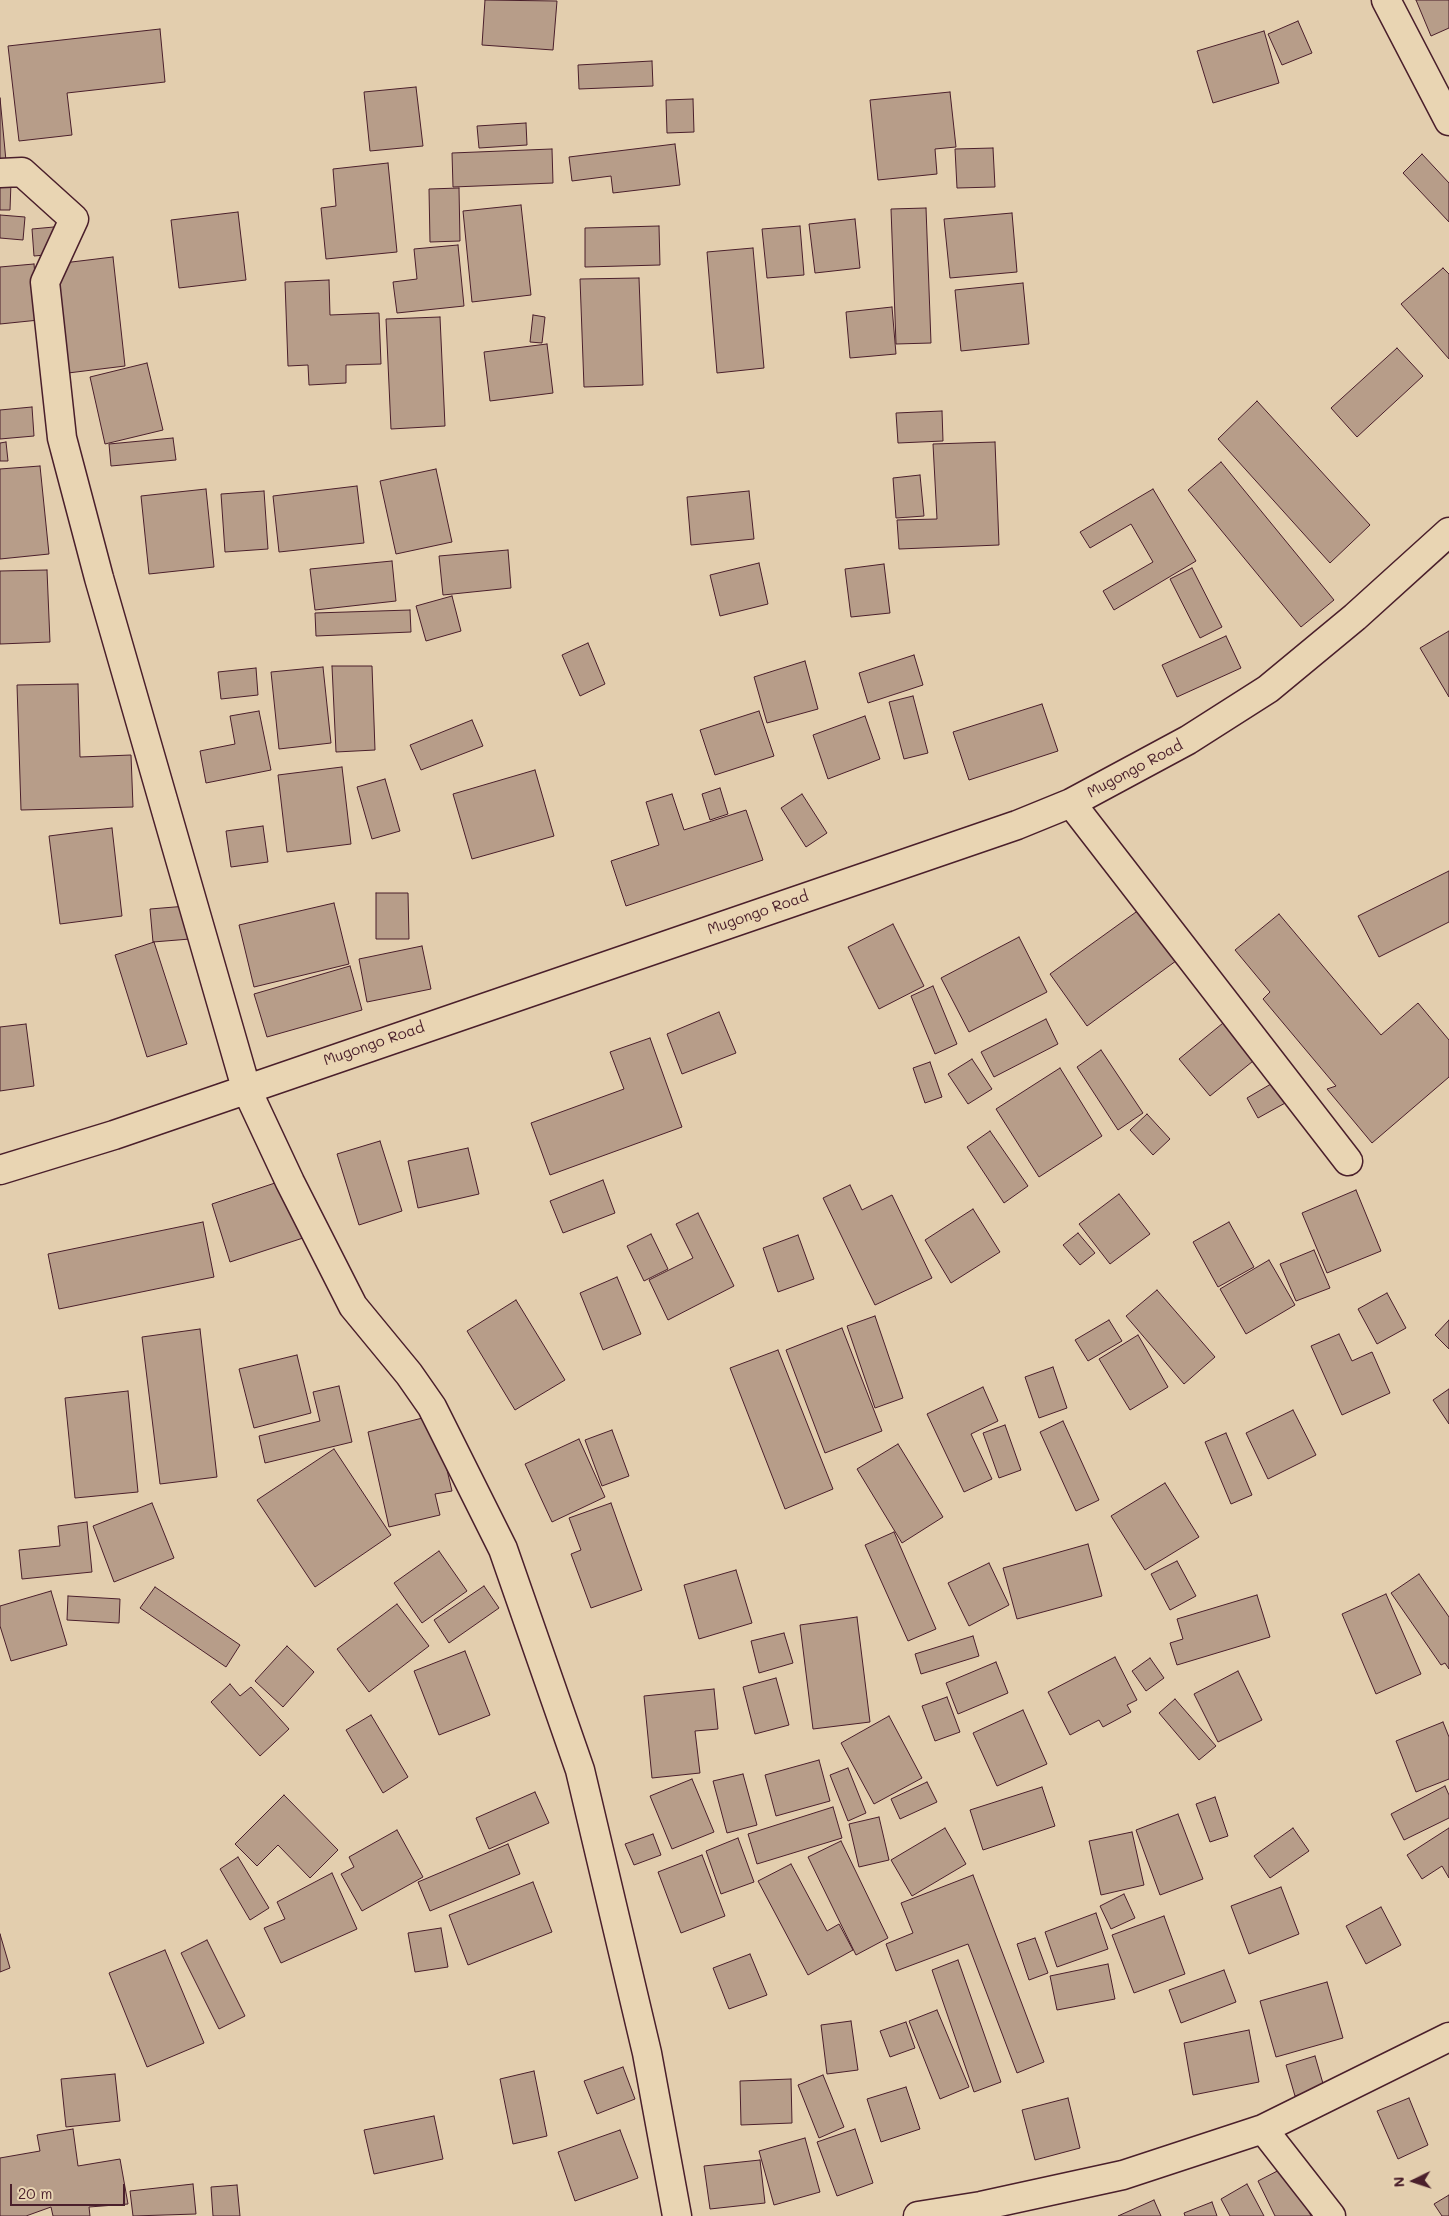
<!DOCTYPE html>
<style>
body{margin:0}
#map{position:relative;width:1449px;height:2216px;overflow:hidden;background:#e3ceae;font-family:Mali,sans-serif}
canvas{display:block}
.north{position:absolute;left:1389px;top:2156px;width:50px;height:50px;-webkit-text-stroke:4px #e9d5b3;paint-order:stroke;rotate:266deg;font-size:14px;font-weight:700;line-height:20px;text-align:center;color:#4a1f2b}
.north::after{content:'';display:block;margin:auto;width:18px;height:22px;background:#4a1f2b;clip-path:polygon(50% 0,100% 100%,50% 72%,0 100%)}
.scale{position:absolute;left:10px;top:2184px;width:115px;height:22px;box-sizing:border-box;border:2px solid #4a1f2b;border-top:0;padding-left:6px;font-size:15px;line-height:18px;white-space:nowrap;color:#4a1f2b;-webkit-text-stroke:4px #e9d5b3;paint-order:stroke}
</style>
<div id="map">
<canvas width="1449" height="2216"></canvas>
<div class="north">N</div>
<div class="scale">20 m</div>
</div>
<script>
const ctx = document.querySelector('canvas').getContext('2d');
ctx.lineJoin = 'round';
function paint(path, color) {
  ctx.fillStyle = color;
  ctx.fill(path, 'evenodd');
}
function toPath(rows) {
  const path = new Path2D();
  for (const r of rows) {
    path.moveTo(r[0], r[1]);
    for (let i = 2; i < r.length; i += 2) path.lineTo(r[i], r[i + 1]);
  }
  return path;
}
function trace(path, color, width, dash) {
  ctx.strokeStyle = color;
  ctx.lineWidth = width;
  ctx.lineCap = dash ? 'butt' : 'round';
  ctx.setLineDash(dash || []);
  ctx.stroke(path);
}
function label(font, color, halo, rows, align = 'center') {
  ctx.font = font + ' Mali,sans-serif';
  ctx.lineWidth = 4;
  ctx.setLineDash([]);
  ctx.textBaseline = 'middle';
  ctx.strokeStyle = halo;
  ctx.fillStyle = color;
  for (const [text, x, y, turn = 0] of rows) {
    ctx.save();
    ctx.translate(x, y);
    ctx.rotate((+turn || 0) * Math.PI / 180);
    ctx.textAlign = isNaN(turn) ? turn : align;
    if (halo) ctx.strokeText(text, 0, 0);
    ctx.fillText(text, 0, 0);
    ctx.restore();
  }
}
const building = toPath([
 [485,0,557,1,553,50,482,45,485,0],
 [1416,0,1449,0,1449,28,1431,36,1416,0],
 [1298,21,1312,53,1282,65,1268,34,1298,21],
 [160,29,165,82,67,93,72,135,19,141,8,46,160,29],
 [1264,31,1279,83,1213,103,1197,51,1264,31],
 [652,61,653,86,579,89,578,65,652,61],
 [416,87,423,146,370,151,364,92,416,87],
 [950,92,956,147,935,149,937,174,878,180,870,100,950,92],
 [0,98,6,161,0,162,0,98],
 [693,99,694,132,667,133,666,100,693,99],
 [526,123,527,145,479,148,477,126,526,123],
 [675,144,680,185,613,193,611,176,572,181,569,157,675,144],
 [993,148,995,187,957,188,955,149,993,148],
 [552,149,553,183,453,187,452,153,552,149],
 [1422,154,1449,183,1449,222,1403,173,1422,154],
 [388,163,397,252,326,259,321,208,336,206,333,169,388,163],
 [0,181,11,182,10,210,0,210,0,181],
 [459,188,460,241,430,242,429,189,459,188],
 [521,205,531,295,472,302,463,211,521,205],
 [926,208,931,343,896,344,891,209,926,208],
 [238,212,246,280,179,288,171,220,238,212],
 [1012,213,1017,272,950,278,944,219,1012,213],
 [0,215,25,217,23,240,0,238,0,215],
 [855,219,860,268,815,273,809,224,855,219],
 [659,226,660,265,585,267,585,228,659,226],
 [800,226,804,275,767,278,762,229,800,226],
 [54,227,56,254,34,256,32,229,54,227],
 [458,245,464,306,397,313,393,282,417,279,414,249,458,245],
 [753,248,764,368,717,373,707,252,753,248],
 [113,257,125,366,68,373,55,264,113,257],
 [34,264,39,320,0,324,0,267,34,264],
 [1443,268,1449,274,1449,359,1401,304,1443,268],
 [639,278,643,385,584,387,580,279,639,278],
 [329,280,330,315,379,313,381,364,346,365,346,383,309,385,308,365,288,366,285,282,329,280],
 [1023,283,1029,344,961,351,955,290,1023,283],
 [892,307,896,354,850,358,846,312,892,307],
 [533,315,545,317,542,343,530,342,533,315],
 [440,317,445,426,391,429,386,319,440,317],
 [547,344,553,393,490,401,484,352,547,344],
 [1397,348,1423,376,1357,437,1331,408,1397,348],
 [147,363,163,430,105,444,90,377,147,363],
 [1257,401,1370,525,1330,563,1218,439,1257,401],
 [32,407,34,436,0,439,0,410,32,407],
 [942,411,943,441,898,443,896,413,942,411],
 [173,438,176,460,111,466,109,444,173,438],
 [6,442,8,461,0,461,0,443,6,442],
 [995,442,999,545,899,549,897,520,937,519,933,444,995,442],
 [1221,462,1334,600,1301,627,1188,490,1221,462],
 [40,466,49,554,0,559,0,469,40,466],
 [436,469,452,542,396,554,380,481,436,469],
 [920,475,924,516,896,518,893,478,920,475],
 [357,486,364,543,279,552,273,496,357,486],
 [206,489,214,567,149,574,141,496,206,489],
 [1153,489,1196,561,1114,610,1103,591,1153,562,1131,524,1090,548,1080,532,1153,489],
 [264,491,268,549,225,552,221,494,264,491],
 [749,491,754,539,691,545,687,497,749,491],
 [508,550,511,588,443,595,439,556,508,550],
 [392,561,396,601,315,610,310,569,392,561],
 [759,563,768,604,720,616,710,575,759,563],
 [884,564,890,613,851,617,845,569,884,564],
 [1192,568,1222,627,1200,638,1170,579,1192,568],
 [47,570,50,642,0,644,0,571,47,570],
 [452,596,461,631,426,641,416,606,452,596],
 [410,610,411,632,316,636,315,613,410,610],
 [1449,631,1449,697,1420,648,1449,631],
 [1226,636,1241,668,1177,697,1162,665,1226,636],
 [588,643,605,684,580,696,562,655,588,643],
 [914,655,923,685,868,703,859,673,914,655],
 [805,661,818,709,767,723,754,677,805,661],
 [332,666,372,666,375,750,336,752,332,666],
 [323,667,331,743,279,749,271,672,323,667],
 [256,668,258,695,221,699,218,672,256,668],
 [78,684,80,757,131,755,133,807,21,810,17,685,78,684],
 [913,696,928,753,904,759,889,702,913,696],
 [1042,704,1058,751,969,780,953,732,1042,704],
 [259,711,271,770,206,783,200,751,235,744,230,716,259,711],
 [759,711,774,756,715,775,700,730,759,711],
 [865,716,880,759,828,779,813,735,865,716],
 [472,720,483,746,421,770,410,745,472,720],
 [342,767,351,844,287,852,278,775,342,767],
 [535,770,554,836,472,859,453,794,535,770],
 [385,779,400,831,372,839,357,787,385,779],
 [720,788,728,814,710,820,702,794,720,788],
 [672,794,684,830,746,810,763,860,626,906,611,861,659,845,646,802,672,794],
 [802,794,827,833,806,847,781,808,802,794],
 [263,826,268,862,231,867,226,831,263,826],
 [112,828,122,916,60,924,49,836,112,828],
 [1449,871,1449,922,1379,957,1358,916,1449,871],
 [376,893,408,893,409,939,376,939,376,893],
 [334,903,349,964,254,987,239,925,334,903],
 [187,906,190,939,153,942,150,909,187,906],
 [1143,907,1180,958,1087,1026,1050,974,1143,907],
 [1279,914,1381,1035,1418,1003,1449,1040,1449,1077,1372,1143,1327,1089,1336,1086,1263,999,1270,992,1235,950,1279,914],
 [893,924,924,986,879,1009,848,947,893,924],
 [1019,937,1047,992,969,1032,941,978,1019,937],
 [154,942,187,1044,147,1057,115,955,154,942],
 [422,946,431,989,367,1002,359,959,422,946],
 [350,966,362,1010,267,1037,254,994,350,966],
 [933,986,957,1044,935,1054,911,996,933,986],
 [719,1012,736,1053,682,1074,667,1034,719,1012],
 [1046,1019,1058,1044,994,1077,981,1052,1046,1019],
 [1228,1019,1258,1057,1210,1096,1179,1059,1228,1019],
 [26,1024,34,1086,0,1091,0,1027,26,1024],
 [650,1038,682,1127,550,1175,531,1123,624,1089,610,1052,650,1038],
 [1101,1050,1143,1113,1118,1130,1077,1067,1101,1050],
 [972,1059,992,1089,968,1104,948,1074,972,1059],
 [930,1062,942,1097,925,1103,913,1068,930,1062],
 [1060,1068,1102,1136,1039,1177,996,1109,1060,1068],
 [1276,1081,1287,1102,1258,1118,1247,1098,1276,1081],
 [1147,1114,1170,1139,1153,1155,1130,1130,1147,1114],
 [990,1131,1028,1186,1004,1203,967,1147,990,1131],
 [380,1141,402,1211,359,1225,337,1154,380,1141],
 [468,1148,479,1194,418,1208,408,1161,468,1148],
 [284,1180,303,1238,230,1262,212,1204,284,1180],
 [603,1180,615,1213,563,1233,550,1201,603,1180],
 [850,1185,862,1210,892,1195,932,1278,875,1305,823,1198,850,1185],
 [1356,1190,1381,1251,1327,1273,1302,1213,1356,1190],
 [1119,1194,1150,1234,1110,1264,1079,1224,1119,1194],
 [973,1209,1000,1252,951,1283,925,1240,973,1209],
 [698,1213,734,1286,668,1320,649,1280,693,1258,676,1224,698,1213],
 [203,1222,214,1277,59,1309,48,1254,203,1222],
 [1229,1222,1254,1267,1218,1287,1193,1242,1229,1222],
 [1078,1233,1095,1253,1080,1265,1063,1245,1078,1233],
 [651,1234,668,1269,644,1281,627,1246,651,1234],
 [798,1235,814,1279,778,1292,763,1248,798,1235],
 [1314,1250,1330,1288,1296,1301,1280,1264,1314,1250],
 [1269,1260,1295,1305,1246,1334,1220,1289,1269,1260],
 [617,1277,641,1334,603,1350,580,1293,617,1277],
 [1157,1290,1215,1357,1184,1384,1126,1316,1157,1290],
 [1387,1293,1406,1328,1377,1344,1358,1309,1387,1293],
 [516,1300,565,1380,515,1410,467,1331,516,1300],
 [875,1316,903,1398,875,1408,847,1326,875,1316],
 [1109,1320,1122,1341,1088,1361,1075,1340,1109,1320],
 [1449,1320,1449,1349,1435,1335,1449,1320],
 [842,1328,882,1431,825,1453,786,1350,842,1328],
 [200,1329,217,1477,160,1484,142,1337,200,1329],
 [1339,1334,1352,1361,1372,1352,1390,1393,1342,1415,1311,1346,1339,1334],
 [1138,1335,1168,1387,1130,1410,1099,1359,1138,1335],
 [778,1350,833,1489,785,1509,730,1368,778,1350],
 [297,1355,311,1413,254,1428,239,1369,297,1355],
 [1053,1367,1067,1408,1039,1418,1025,1377,1053,1367],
 [339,1386,352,1442,265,1463,259,1436,320,1421,313,1392,339,1386],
 [983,1387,998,1421,971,1434,992,1479,964,1492,927,1414,983,1387],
 [1449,1389,1449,1424,1433,1400,1449,1389],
 [128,1391,138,1492,75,1498,65,1398,128,1391],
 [1293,1410,1316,1455,1268,1479,1246,1433,1293,1410],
 [434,1415,452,1491,435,1494,440,1515,389,1527,368,1432,434,1415],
 [1063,1421,1099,1500,1076,1511,1040,1432,1063,1421],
 [1005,1425,1021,1470,999,1478,983,1433,1005,1425],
 [612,1430,629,1476,602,1486,585,1440,612,1430],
 [1226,1433,1252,1495,1231,1504,1205,1442,1226,1433],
 [579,1439,605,1497,552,1522,525,1464,579,1439],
 [898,1444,943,1517,902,1543,857,1469,898,1444],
 [334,1449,391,1535,315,1587,257,1500,334,1449],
 [1165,1483,1199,1537,1145,1570,1111,1516,1165,1483],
 [152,1503,174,1558,114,1582,93,1526,152,1503],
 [611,1503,642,1590,591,1608,571,1554,581,1550,569,1518,611,1503],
 [87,1522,92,1572,22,1579,19,1550,60,1546,58,1526,87,1522],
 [894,1532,936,1629,908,1641,865,1545,894,1532],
 [1088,1544,1102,1596,1017,1619,1003,1568,1088,1544],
 [439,1551,467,1591,422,1623,394,1583,439,1551],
 [1177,1561,1196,1596,1170,1610,1151,1574,1177,1561],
 [989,1563,1009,1605,969,1626,948,1583,989,1563],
 [736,1570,752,1623,699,1639,684,1585,736,1570],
 [1419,1574,1449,1617,1449,1669,1445,1663,1441,1665,1391,1593,1419,1574],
 [484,1586,499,1608,449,1643,434,1620,484,1586],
 [155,1587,240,1645,226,1667,140,1608,155,1587],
 [51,1591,67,1645,11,1661,0,1626,0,1606,51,1591],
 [1386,1594,1421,1674,1376,1694,1342,1614,1386,1594],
 [1257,1595,1270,1637,1177,1665,1170,1643,1183,1639,1177,1619,1257,1595],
 [68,1596,120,1599,119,1623,67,1620,68,1596],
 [397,1604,429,1646,369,1692,337,1649,397,1604],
 [857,1617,870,1722,813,1729,800,1625,857,1617],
 [784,1633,793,1663,759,1673,751,1641,784,1633],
 [973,1636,979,1656,921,1674,915,1654,973,1636],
 [287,1646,314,1672,283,1707,255,1681,287,1646],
 [465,1651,490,1715,439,1735,414,1671,465,1651],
 [1115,1657,1137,1700,1127,1705,1131,1712,1103,1727,1099,1720,1070,1735,1048,1692,1115,1657],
 [1150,1658,1164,1678,1146,1691,1132,1671,1150,1658],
 [996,1662,1008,1693,958,1714,946,1683,996,1662],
 [1238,1671,1262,1720,1218,1742,1194,1694,1238,1671],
 [776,1678,789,1725,755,1734,743,1687,776,1678],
 [230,1684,240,1696,251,1687,289,1729,260,1756,211,1702,230,1684],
 [714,1689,718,1729,695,1731,700,1773,652,1778,644,1696,714,1689],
 [947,1697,960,1732,935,1741,922,1706,947,1697],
 [1175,1699,1216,1746,1199,1760,1159,1713,1175,1699],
 [1023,1710,1047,1764,997,1786,973,1733,1023,1710],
 [371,1715,408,1777,383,1793,346,1730,371,1715],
 [889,1716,922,1778,874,1804,841,1743,889,1716],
 [1443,1722,1449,1737,1449,1779,1416,1792,1396,1741,1443,1722],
 [819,1760,830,1801,776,1816,765,1775,819,1760],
 [848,1768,866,1813,848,1821,830,1775,848,1768],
 [743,1774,757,1825,727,1833,713,1781,743,1774],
 [692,1779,714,1832,672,1849,650,1796,692,1779],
 [927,1782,937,1802,900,1819,891,1799,927,1782],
 [1445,1786,1449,1795,1449,1818,1404,1840,1391,1814,1445,1786],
 [1042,1787,1055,1826,983,1850,970,1810,1042,1787],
 [535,1792,549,1823,489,1849,476,1818,535,1792],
 [284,1795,338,1850,310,1878,278,1845,257,1866,235,1844,284,1795],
 [1215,1797,1228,1836,1210,1842,1196,1804,1215,1797],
 [833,1807,842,1838,757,1864,748,1834,833,1807],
 [1178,1814,1203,1879,1160,1895,1136,1830,1178,1814],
 [879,1817,889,1860,859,1867,849,1824,879,1817],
 [945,1828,966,1864,912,1896,891,1860,945,1828],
 [1293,1828,1309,1851,1270,1878,1254,1856,1293,1828],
 [1449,1828,1449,1878,1442,1866,1422,1879,1407,1855,1449,1828],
 [397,1830,423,1877,362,1911,341,1874,354,1867,349,1857,397,1830],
 [1132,1832,1144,1885,1101,1895,1089,1841,1132,1832],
 [653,1834,661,1855,634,1865,625,1844,653,1834],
 [738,1838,754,1882,721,1894,706,1851,738,1838],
 [841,1841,888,1938,856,1955,808,1857,841,1841],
 [508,1844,520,1874,430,1911,418,1882,508,1844],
 [702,1855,725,1916,681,1933,658,1872,702,1855],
 [238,1857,269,1908,250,1920,220,1869,238,1857],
 [791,1864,827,1931,839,1924,853,1950,808,1975,758,1881,791,1864],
 [332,1873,357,1929,281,1963,264,1928,285,1919,277,1902,332,1873],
 [973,1875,1044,2062,1017,2073,968,1944,896,1971,886,1944,913,1933,901,1903,973,1875],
 [533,1882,552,1932,468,1965,449,1915,533,1882],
 [1281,1887,1299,1934,1249,1954,1231,1906,1281,1887],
 [1124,1894,1135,1918,1111,1929,1100,1906,1124,1894],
 [1381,1907,1401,1945,1366,1964,1346,1926,1381,1907],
 [1096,1913,1108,1949,1057,1967,1045,1932,1096,1913],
 [1164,1916,1185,1974,1134,1993,1112,1935,1164,1916],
 [441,1928,448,1967,415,1972,408,1933,441,1928],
 [0,1934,10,1968,0,1972,0,1934],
 [1035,1938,1048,1973,1029,1980,1017,1944,1035,1938],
 [207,1940,245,2016,219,2029,181,1953,207,1940],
 [165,1950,204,2043,147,2067,109,1973,165,1950],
 [750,1954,767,1995,729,2009,713,1968,750,1954],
 [958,1960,1001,2082,974,2092,932,1970,958,1960],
 [1108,1964,1115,1999,1057,2010,1050,1976,1108,1964],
 [1224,1970,1236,2002,1181,2023,1169,1990,1224,1970],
 [1327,1982,1343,2038,1276,2057,1260,2001,1327,1982],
 [937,2010,969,2087,940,2099,909,2021,937,2010],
 [851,2021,858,2070,827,2074,821,2025,851,2021],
 [906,2022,915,2048,890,2057,880,2031,906,2022],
 [1249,2030,1259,2082,1193,2095,1184,2043,1249,2030],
 [1315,2056,1324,2087,1295,2096,1286,2065,1315,2056],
 [623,2067,635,2099,597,2114,584,2081,623,2067],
 [534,2071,547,2136,513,2144,500,2079,534,2071],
 [115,2074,120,2121,66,2127,61,2079,115,2074],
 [823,2075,844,2127,819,2138,798,2085,823,2075],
 [791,2079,792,2123,741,2125,740,2081,791,2079],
 [906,2087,920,2129,881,2142,867,2099,906,2087],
 [1068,2098,1080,2148,1035,2160,1022,2110,1068,2098],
 [1409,2098,1428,2145,1398,2159,1377,2111,1409,2098],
 [434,2116,443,2159,374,2174,364,2130,434,2116],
 [73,2129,78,2166,120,2159,128,2204,89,2207,90,2216,53,2216,51,2207,26,2216,0,2216,0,2158,40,2151,37,2135,73,2129],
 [855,2129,873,2183,837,2196,817,2142,855,2129],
 [620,2130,638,2178,575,2201,558,2152,620,2130],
 [805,2138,820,2192,774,2205,759,2151,805,2138],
 [760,2160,765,2203,710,2209,704,2166,760,2160],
 [1287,2166,1311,2216,1275,2216,1258,2181,1287,2166],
 [193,2184,196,2214,133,2216,130,2191,193,2184],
 [1247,2184,1264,2216,1230,2216,1221,2199,1247,2184],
 [237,2185,240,2216,213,2216,211,2187,237,2185],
 [1449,2195,1449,2216,1442,2216,1434,2204,1449,2195],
 [1154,2200,1161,2216,1118,2216,1154,2200],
 [1212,2202,1217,2216,1185,2216,1184,2213,1212,2202]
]);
const minor = toPath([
 [1386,0,1449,121],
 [0,173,22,172,74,219,45,282,62,438,99,578,246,1088,290,1182,353,1306,409,1374,432,1407,503,1549,580,1770,647,2053,677,2216],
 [1071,803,1348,1161],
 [0,1170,114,1135,1017,825,1071,803,1188,740,1268,689,1355,617,1449,532],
 [1263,2129,1331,2216],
 [918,2216,981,2206,1123,2175,1263,2129,1449,2037]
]);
const streetNames = [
 ["Mugongo Road",1135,769,-28],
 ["Mugongo Road",758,913,-19],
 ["Mugongo Road",374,1044,-19]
];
paint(building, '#b79d89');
trace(building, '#4a1f2b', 1);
trace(minor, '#4a1f2b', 31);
trace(minor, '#e9d5b3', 28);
label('15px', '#4a1f2b', '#e9d5b3', streetNames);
</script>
